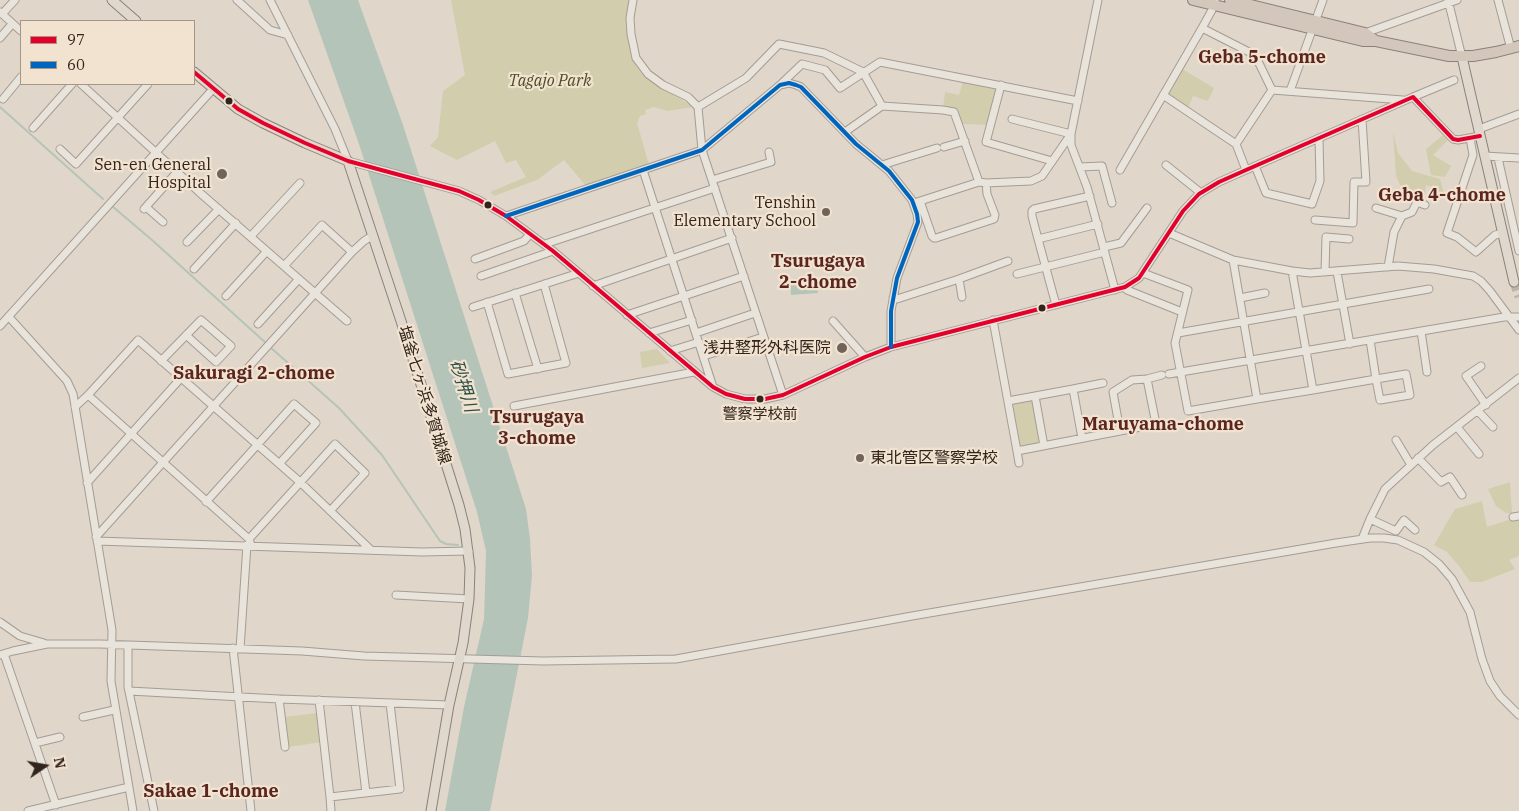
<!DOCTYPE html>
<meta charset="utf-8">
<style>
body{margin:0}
#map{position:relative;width:1519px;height:811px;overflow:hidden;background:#e0d7ca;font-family:"IBM Plex Serif",serif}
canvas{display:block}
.legend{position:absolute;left:20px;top:20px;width:175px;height:65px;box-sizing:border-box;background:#f1e3d0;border:1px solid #a59788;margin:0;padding:6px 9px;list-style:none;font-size:15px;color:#32241d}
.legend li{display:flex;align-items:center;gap:10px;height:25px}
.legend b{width:25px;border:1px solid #a59788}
.north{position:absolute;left:20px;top:741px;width:50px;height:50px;-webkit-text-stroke:4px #f1e3d0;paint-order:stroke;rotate:78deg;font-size:14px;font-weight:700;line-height:20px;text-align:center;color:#32241d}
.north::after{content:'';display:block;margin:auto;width:18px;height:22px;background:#32241d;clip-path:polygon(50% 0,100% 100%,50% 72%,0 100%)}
</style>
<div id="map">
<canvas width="1519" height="811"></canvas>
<ul class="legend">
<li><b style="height:6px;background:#e4002b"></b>97</li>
<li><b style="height:6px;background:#0065bd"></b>60</li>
</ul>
<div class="north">N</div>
</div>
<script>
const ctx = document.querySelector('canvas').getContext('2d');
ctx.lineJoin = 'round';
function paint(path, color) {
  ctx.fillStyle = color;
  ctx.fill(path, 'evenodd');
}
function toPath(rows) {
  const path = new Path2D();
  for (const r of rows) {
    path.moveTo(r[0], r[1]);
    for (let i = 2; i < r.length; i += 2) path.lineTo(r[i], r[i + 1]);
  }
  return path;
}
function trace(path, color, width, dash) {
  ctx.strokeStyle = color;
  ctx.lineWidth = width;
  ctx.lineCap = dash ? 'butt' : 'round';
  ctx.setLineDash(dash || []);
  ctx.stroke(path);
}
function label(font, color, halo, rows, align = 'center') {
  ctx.font = font + ' "IBM Plex Serif","Noto Sans JP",serif';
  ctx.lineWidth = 4.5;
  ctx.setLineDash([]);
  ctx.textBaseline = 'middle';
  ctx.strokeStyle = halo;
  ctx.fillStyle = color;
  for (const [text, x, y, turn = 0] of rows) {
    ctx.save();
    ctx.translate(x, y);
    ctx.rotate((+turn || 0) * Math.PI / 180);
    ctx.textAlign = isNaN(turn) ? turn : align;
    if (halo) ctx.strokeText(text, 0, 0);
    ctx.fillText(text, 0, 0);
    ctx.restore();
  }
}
const green = toPath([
 [451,0,631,0,627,27,628,38,632,58,636,66,642,74,653,82,693,107,667,111,654,107,645,110,646,114,640,116,637,123,649,165,586,186,564,160,537,180,494,196,490,192,526,177,516,160,506,163,495,141,457,160,430,146,438,137,443,91,465,75],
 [1179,67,1214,88,1208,101,1193,96,1187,111,1163,95],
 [963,81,997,89,988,125,962,124,960,119,943,108,945,92,959,95],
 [1393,132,1398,153,1412,171,1440,179,1444,193,1439,194,1438,189,1426,185,1424,198,1416,197,1400,185,1396,176],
 [1443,135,1448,140,1433,155,1451,166,1445,177,1431,175,1426,149],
 [657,349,670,363,642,368,640,352],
 [1030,401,1033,403,1040,439,1037,443,1021,446,1018,443,1011,407,1013,404],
 [1510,482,1512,513,1506,513,1496,506,1488,489],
 [1482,501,1487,527,1508,520,1519,521,1519,556,1509,560,1515,569,1482,582,1470,582,1459,566,1447,552,1434,545,1455,509],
 [317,713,321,742,289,747,285,717]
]);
const water = toPath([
 [308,0,358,0,402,122,526,509,530,539,532,575,528,618,490,811,445,811,464,707,484,619,486,551,477,512,359,144],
 [816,277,818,293,791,295,790,279]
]);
const stream = toPath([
 [0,107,103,199],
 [112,206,152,240,267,344],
 [270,347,339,408,382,455,440,541,446,544,458,545]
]);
const majorTunnel = toPath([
 [1514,282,1519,297]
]);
const minor = toPath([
 [237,0,270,30,288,35],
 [270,0,335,129,348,161,459,191,479,200,506,216,553,251,713,387,726,394,745,399,765,399,783,395,865,357,891,347,1125,287,1139,278,1183,211,1199,194,1219,182,1246,170,1413,97,1453,139,1458,140,1480,136],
 [633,0,630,18,631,34,636,58,648,74,663,85,688,97,698,107,702,150,783,395],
 [1098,0,1071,134,1071,145,1087,187,1115,290],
 [1448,0,1462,57],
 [1498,0,1511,49],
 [0,12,21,31],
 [2,14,15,0],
 [1202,28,1255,55,1272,90],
 [1365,35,1365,33,1457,0],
 [0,38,12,24],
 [81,84,199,192,347,321],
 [780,85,802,64,825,70,840,88,880,62,1078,101],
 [1001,85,986,142,1052,161],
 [1290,91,1323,0],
 [1163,95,1236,144],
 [1413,97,1454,80],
 [3,99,21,77],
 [698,107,746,78,779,44,824,53,863,72,882,106],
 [33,128,72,84],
 [1479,129,1519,114],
 [845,132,882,106,943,110,954,112,979,182],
 [1470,138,1473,155,1447,233,1457,237,1476,252,1495,235,1503,233],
 [944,147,965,141],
 [60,149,76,164,148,84],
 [1485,156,1519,158],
 [1498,158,1519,251],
 [882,165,937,148],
 [1166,165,1201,193],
 [1255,166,1266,193,1312,204,1320,181,1319,138],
 [1080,167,1102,166,1112,203],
 [643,170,713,387],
 [1120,170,1202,28,1212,10,1215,0],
 [1246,170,1236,144,1272,90,1403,100],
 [712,180,771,162,769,152],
 [920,201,932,236,934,238,936,238,994,219,995,215,987,194,986,183],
 [914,203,979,182,986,183,1031,181,1042,176,1071,134,1012,119],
 [146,207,163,222],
 [1376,208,1402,216],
 [144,209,177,172],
 [506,216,702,150,780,85,789,83,796,85,801,87,856,144,889,171,912,200,917,214,918,222,897,278,891,311,891,347],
 [1315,220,1353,223,1354,182,1366,182,1362,119],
 [1169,233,1233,260,1292,271,1310,273,1398,266,1434,269,1473,276,1481,281,1490,291,1519,330],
 [251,236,300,183],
 [1038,239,1032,216,1032,211,1034,209,1090,196],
 [187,242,219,209],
 [545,244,715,188],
 [1104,247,1121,243,1147,208],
 [475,259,524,241,530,234],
 [1233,260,1257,399],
 [284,266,322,225,352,252],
 [1388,267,1394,232,1402,216,1412,212,1417,202,1425,205],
 [194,269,236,223],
 [1292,271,1313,390],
 [1325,272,1326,237,1349,239],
 [1337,272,1350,344],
 [1143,273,1188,290,1175,343,1188,411,1257,399,1313,390,1376,379,1406,374,1410,395,1380,400,1376,379,1370,340],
 [1017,274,1105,252],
 [481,276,553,251],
 [959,279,1008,261],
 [593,286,732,238],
 [1125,287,1127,290,1182,312],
 [515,293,538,369],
 [226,296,267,251],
 [893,298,897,299,959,279,962,297],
 [1240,298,1265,293],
 [487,302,508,374,566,363,544,284],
 [1056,305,1038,239,1098,224],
 [473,307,579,273],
 [627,315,744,276],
 [9,317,67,381,73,394,112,630,111,681,133,811],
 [993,320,1017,451,1120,431,1156,424,1147,379,1132,380,1113,392,1120,431],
 [833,321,865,357],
 [258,324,298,280],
 [0,326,213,89],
 [1421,331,1427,372],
 [649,333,692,320],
 [696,333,755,313],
 [1178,333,1429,289],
 [670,351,699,342],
 [704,356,763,337],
 [161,361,201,320,231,346,216,362,186,335],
 [1481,366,1466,376,1486,405],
 [1169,374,1504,317,1519,317],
 [1147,379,1162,375],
 [1073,389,1103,383],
 [88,395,249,539,251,545],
 [1035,396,1044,446],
 [1008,401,1073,389,1082,438],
 [514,406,694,372],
 [75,407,88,395,138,340,300,482,370,549],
 [1478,411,1493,427],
 [1457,427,1479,454],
 [1396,440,1411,465],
 [1017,451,1019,463],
 [1418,458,1441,482,1450,477,1462,495],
 [87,483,181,378],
 [206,502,294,404,316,423,279,464],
 [1513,517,1519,516],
 [1370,519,1396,531,1404,520,1415,530],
 [96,537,352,252,364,241,372,236],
 [249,539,335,444,365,473,330,511],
 [1362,539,1370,519,1385,489,1433,445,1519,378],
 [97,541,422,552,469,551],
 [396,595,469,599],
 [0,622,20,636,44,643],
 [128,645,128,687,154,811],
 [233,648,251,811],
 [240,649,247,545],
 [4,654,56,805],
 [0,655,13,651,47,644,100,644,302,651,364,656,543,661,676,659,912,616,1336,543,1370,538,1384,538,1398,540,1424,552,1439,564,1452,579,1470,612,1482,659,1490,681,1500,696,1519,715],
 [129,691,279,699,449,705],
 [279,699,285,747],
 [319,700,330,797,400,789,390,703],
 [355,702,366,793],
 [83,717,114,710],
 [35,743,60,737],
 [330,797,331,811],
 [28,811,129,787]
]);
const major = toPath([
 [112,0,136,21],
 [1462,57,1514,282],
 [194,72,238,109,263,123,305,143,348,161,401,321,459,505,465,529,470,568,469,599,463,643,449,705,431,811]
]);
const highway = toPath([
 [1193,0,1363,41,1376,41,1449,56,1473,56,1496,52,1519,46],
 [1230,0,1365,33,1376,41]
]);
const bus1 = toPath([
 [194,72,238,109,263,123,305,143,348,161,459,191,479,200,506,216,553,251,713,387,726,394,745,399,765,399,783,395,865,357,891,347,1125,287,1139,278,1183,211,1199,194,1219,182,1246,170,1413,97,1453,139,1458,140,1480,136]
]);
const bus2 = toPath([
 [506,216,702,150,780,85,789,83,796,85,801,87,856,144,889,171,912,200,917,214,918,222,897,278,891,311,891,347]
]);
const markers = [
 [229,101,4.5,"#32241d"],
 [222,174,6,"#6f635a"],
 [488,205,4.5,"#32241d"],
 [826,212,5,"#6f635a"],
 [1042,308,4.5,"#32241d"],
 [842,348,6,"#6f635a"],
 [760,399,4.5,"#32241d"],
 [860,458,5,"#6f635a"]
];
const busNames = [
 ["警察学校前",760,415]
];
const parkNames = [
 ["Tagajo Park",550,81]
];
const poiNames = [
 ["Sen-en General",211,165],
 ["Hospital",211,183],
 ["Tenshin",816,203],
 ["Elementary School",816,221],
 ["浅井整形外科医院",831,348],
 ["東北管区警察学校",870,458,"left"]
];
const streetNames = [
 ["塩釜七ヶ浜多賀城線",424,395,73]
];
const neighbourhoodNames = [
 ["Geba 5-chome",1262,58],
 ["Geba 4-chome",1442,196],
 ["Tsurugaya",818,262],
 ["2-chome",818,283],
 ["Sakuragi 2-chome",254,374],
 ["Tsurugaya",537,418],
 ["3-chome",537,439],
 ["Maruyama-chome",1163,425],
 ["Sakae 1-chome",211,792]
];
const waterNames = [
 ["砂押川",463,386,72]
];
paint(green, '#d2cdad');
paint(water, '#b5c4b8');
trace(stream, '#b5c4b8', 2);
trace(majorTunnel, '#bdb3a7', 9, [9, 4.5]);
trace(minor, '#a59c94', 9);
trace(major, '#8a827a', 11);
trace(highway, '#8a827a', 12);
trace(minor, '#e8e3db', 7);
trace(major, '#e0d8cd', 9);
trace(highway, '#d3c7bb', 10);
trace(bus1, '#e4002b', 4);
trace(bus2, '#0065bd', 4);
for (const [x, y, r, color] of markers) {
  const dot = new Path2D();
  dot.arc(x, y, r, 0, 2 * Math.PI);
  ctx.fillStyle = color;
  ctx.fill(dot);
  trace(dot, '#f1e3d0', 2);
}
label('15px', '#32241d', '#f1e3d0', busNames);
label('italic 16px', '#484d26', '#f1e3d0', parkNames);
label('16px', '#32241d', '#f1e3d0', poiNames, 'right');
label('16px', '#32241d', '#f1e3d0', streetNames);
label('bold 18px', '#5b2520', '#f1e3d0', neighbourhoodNames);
label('italic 18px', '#2e504a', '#f1e3d0', waterNames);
</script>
